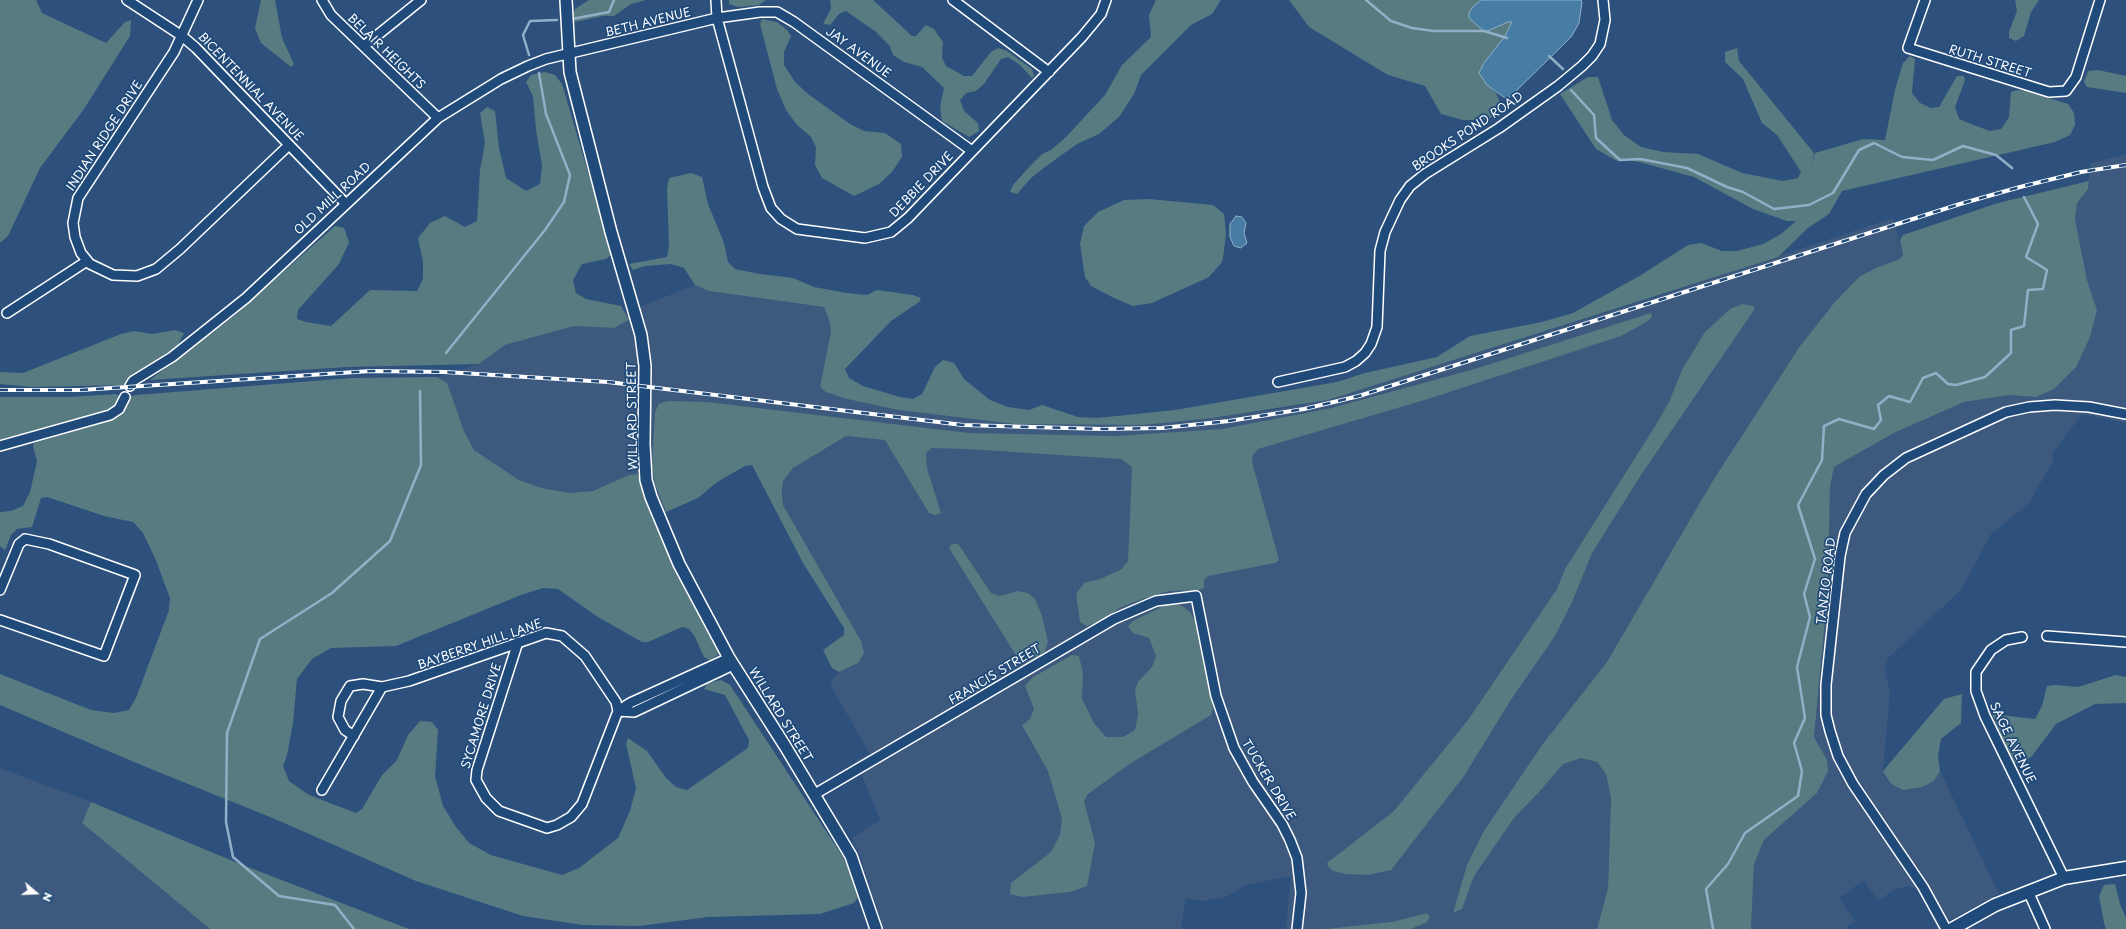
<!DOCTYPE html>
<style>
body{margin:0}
#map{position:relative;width:2126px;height:929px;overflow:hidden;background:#2d517c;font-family:"Playpen Sans",sans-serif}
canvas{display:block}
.north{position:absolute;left:16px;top:873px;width:40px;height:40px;-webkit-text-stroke:3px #1f4a7a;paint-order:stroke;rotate:109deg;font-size:11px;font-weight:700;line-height:16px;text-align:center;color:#fff}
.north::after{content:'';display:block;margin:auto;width:14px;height:18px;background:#fff;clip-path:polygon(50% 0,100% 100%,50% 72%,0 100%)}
</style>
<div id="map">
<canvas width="2126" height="929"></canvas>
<div class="north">N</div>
</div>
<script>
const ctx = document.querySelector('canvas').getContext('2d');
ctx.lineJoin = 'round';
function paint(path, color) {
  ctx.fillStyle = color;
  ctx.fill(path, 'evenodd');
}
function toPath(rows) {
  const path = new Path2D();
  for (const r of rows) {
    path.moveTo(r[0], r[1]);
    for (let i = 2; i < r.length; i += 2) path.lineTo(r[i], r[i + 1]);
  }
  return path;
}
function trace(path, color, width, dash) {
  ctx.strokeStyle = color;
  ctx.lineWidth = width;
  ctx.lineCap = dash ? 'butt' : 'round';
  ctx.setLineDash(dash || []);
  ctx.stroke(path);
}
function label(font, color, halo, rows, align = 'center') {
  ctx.font = font + ' "Playpen Sans",sans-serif';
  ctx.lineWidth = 3.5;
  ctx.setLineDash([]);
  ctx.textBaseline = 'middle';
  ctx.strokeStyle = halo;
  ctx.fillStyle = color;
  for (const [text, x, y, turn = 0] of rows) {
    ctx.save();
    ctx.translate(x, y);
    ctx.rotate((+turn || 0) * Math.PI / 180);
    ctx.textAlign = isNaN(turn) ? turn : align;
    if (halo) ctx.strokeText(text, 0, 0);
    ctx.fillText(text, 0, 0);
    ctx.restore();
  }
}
const built = toPath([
 [2126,154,2126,423,2082,414,2052,454,2053,456,2053,461,2029,503,1991,534,1961,590,1888,658,1885,671,1890,692,1883,771,1934,781,1940,771,1999,894,1940,925,1917,889,1908,886,1895,889,1878,901,1864,880,1839,898,1855,921,1844,929,1751,929,1754,864,1764,840,1817,793,1827,760,1814,737,1828,589,1830,487,1834,467,1894,433,1964,402,2009,395,2036,397,2097,310,2087,280,2075,219,2077,203,2088,189,2091,163],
 [1893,218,1903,255,1898,260,1878,267,1860,276,1834,303,1800,346,1712,482,1607,662,1543,745,1597,762,1606,774,1611,798,1608,888,1597,929,1286,929,1291,876,1246,885,1226,897,1203,901,1186,898,1181,929,884,929,861,859,852,838,880,820,856,760,870,754,832,688,831,681,839,672,858,663,861,641,783,505,783,481,756,471,752,465,745,466,717,482,698,498,666,512,650,511,638,474,629,475,593,491,569,493,542,488,519,480,474,450,437,377,479,364,505,345,544,334,574,326,614,328,629,320,625,313,695,285,709,291,824,307,829,320,831,331,820,387,847,399,898,410,1015,424,1273,410,1328,400,1665,294],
 [0,768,91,802,82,823,210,929,0,929]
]);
const green = toPath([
 [0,0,36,0,42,13,106,43,125,22,131,20,130,36,84,109,40,168,8,236,0,243],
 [261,0,275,0,282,38,294,64,291,67,261,43,255,28],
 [589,0,646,0,631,4,614,16,603,16,575,22,572,19,575,9],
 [729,0,766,0,759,5,738,7,729,4],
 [830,0,873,0,912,36,916,36,926,25,934,29,943,42,942,58,946,66,964,76,972,76,991,52,998,48,1007,51,1032,69,1034,76,1032,78,1020,65,1008,57,1001,59,984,84,976,91,966,93,960,100,964,111,978,123,979,131,969,137,942,121,940,107,944,88,922,67,904,62,893,55,890,46,876,32,846,11,839,14,830,25,823,24,831,9],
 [1156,0,1221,0,1212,14,1191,25,1141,75,1134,94,1119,117,1099,134,1077,144,1045,167,1031,178,1017,194,1010,192,1013,185,1030,166,1042,154,1051,150,1066,137,1105,95,1122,65,1151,37,1149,15],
 [1289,0,1481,0,1469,13,1485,32,1508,22,1512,22,1505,36,1484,63,1479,73,1487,85,1496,93,1501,105,1496,115,1487,120,1463,120,1441,114,1425,86,1388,75,1309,27],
 [2015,0,2039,0,2031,12,2024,36,2016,41,2009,38,2009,32,2017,11],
 [762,19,777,22,787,30,791,36,784,52,784,65,795,82,808,94,850,124,864,131,885,133,901,144,902,157,892,172,879,184,854,196,822,178,815,165,816,147,811,137,797,125,786,110,777,89,760,24],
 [1737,48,1739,61,1814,153,1812,166,1815,153,1863,139,1885,140,1895,90,1903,63,1910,56,1915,59,1912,93,1920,103,1931,108,1939,107,1957,76,1964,76,1965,80,1955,107,1959,119,1971,124,1990,131,2001,129,2009,117,2011,92,2018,90,2026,91,2068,104,2074,113,2075,125,2070,135,2055,142,1842,191,1829,214,1808,228,1778,257,1328,400,1212,418,1143,425,1015,424,898,410,847,399,826,392,820,387,831,331,829,320,824,307,709,291,695,285,684,268,671,264,645,266,633,270,629,264,667,257,669,246,667,188,669,178,691,173,702,177,708,204,724,243,728,262,735,269,760,274,793,278,814,287,847,293,867,295,877,290,913,295,921,298,919,302,891,321,845,369,849,378,863,386,900,397,913,399,922,394,935,367,943,360,954,363,964,379,990,400,1008,407,1029,410,1042,405,1078,417,1097,418,1175,410,1337,382,1365,373,1437,357,1470,336,1542,322,1573,313,1641,275,1688,245,1701,243,1722,251,1737,251,1763,244,1781,234,1796,221,1787,221,1753,209,1694,177,1639,162,1625,159,1617,161,1596,149,1560,94,1588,77,1598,77,1612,120,1624,135,1641,147,1663,152,1698,154,1742,173,1783,181,1798,178,1801,172,1777,135,1762,123,1743,79,1725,62,1725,52],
 [2098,70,2126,76,2126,93,2087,87,2084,82,2088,71],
 [545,72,555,75,562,84,612,254,606,259,582,264,573,280,576,293,586,299,621,306,629,320,614,328,574,326,505,345,479,364,346,367,150,380,235,315,335,226,344,228,349,242,339,264,298,310,297,319,306,322,331,326,370,290,417,291,423,279,423,262,418,238,430,223,445,216,465,227,477,221,480,170,485,143,480,113,487,107,495,111,499,148,506,178,526,191,540,184,542,165,536,130,533,96,526,82,531,75],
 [2089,181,2088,189,2077,203,2075,219,2087,280,2097,310,2090,337,2076,367,2054,389,2036,397,2009,395,1964,402,1894,433,1834,467,1830,487,1828,589,1814,737,1827,760,1828,771,1817,793,1764,840,1754,864,1751,929,1597,929,1608,888,1611,798,1606,774,1597,762,1581,758,1563,764,1539,792,1514,818,1474,876,1462,909,1453,913,1467,865,1484,831,1542,745,1607,662,1712,482,1800,346,1834,303,1860,276,1878,267,1898,260,1903,255,1900,240,1903,235,1998,203],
 [1149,199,1213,205,1224,214,1226,233,1224,251,1222,262,1209,277,1152,303,1133,306,1114,298,1091,286,1085,277,1080,244,1084,226,1098,212,1124,200],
 [1742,304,1754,306,1754,310,1641,475,1592,553,1572,602,1555,636,1512,698,1464,776,1391,870,1368,875,1346,874,1333,871,1328,866,1327,863,1394,811,1468,720,1557,589,1565,569,1657,423,1669,402,1682,370,1705,332,1730,309],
 [1651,313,1652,317,1645,323,1621,336,1428,399,1258,449,1253,455,1252,462,1279,560,1275,563,1208,576,1204,580,1204,588,1199,590,1170,591,1145,598,1121,607,1100,621,1087,626,1080,622,1076,594,1084,583,1100,579,1122,569,1128,561,1132,467,1121,459,967,449,931,448,926,453,927,468,941,513,935,515,929,513,885,440,846,436,793,468,783,481,782,491,783,505,861,641,864,653,858,663,839,672,832,668,823,650,844,635,844,628,803,563,752,465,745,466,717,482,698,498,666,512,655,484,652,466,655,412,659,404,667,401,707,402,969,433,1115,436,1222,429,1332,408,1478,368],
 [175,330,184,333,178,345,126,385,31,387,0,384,0,372,23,373,121,334,134,331,152,334],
 [437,377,447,383,464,431,474,450,519,480,542,488,569,493,593,491,629,475,638,474,650,511,719,650,718,655,710,660,704,657,695,637,689,629,682,627,648,642,642,642,598,617,558,589,543,588,521,595,396,646,331,648,312,659,297,679,293,723,287,755,283,766,289,781,309,795,356,813,362,809,382,775,397,760,408,735,420,721,432,722,438,730,435,776,443,806,456,827,469,843,491,855,562,875,579,868,618,838,630,811,636,788,626,744,628,738,647,751,666,778,676,787,687,790,748,748,749,740,725,695,704,689,708,683,721,680,730,685,843,857,856,883,859,896,854,903,820,914,708,917,639,926,583,925,523,916,416,881,275,819,146,767,0,705,0,674,91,710,114,713,129,710,136,698,169,610,170,598,155,558,143,533,133,522,104,516,47,497,41,498,32,527,17,529,11,535,5,550,0,546,0,512,11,511,23,506,30,492,37,461,33,447,34,443,113,420,120,415,131,396,136,395,351,378],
 [116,394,120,397,112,409,0,442,0,397,70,397],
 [952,544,958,544,961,548,991,593,1000,596,1018,591,1028,593,1035,599,1042,616,1048,642,1045,651,1037,659,1022,665,949,548],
 [1166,605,1181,605,1190,612,1195,621,1213,709,1211,715,1131,763,1088,794,1084,801,1095,843,1087,886,1070,892,1023,897,1010,894,1011,883,1051,852,1060,835,1062,819,1048,771,1022,725,1030,719,1034,709,1025,686,1033,677,1072,655,1079,656,1083,673,1082,699,1094,723,1106,737,1123,737,1135,730,1138,714,1135,690,1138,682,1152,667,1156,656,1149,638,1133,633,1128,626,1133,621],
 [2116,675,2126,677,2126,703,2095,704,2056,724,2032,756,2022,765,2011,761,1992,714,2035,719,2042,706,2047,686,2055,685,2078,687],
 [1962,694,1961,723,1941,739,1938,756,1940,771,1934,781,1922,787,1903,790,1891,784,1883,771,1944,699],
 [91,802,240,864,409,929,210,929,82,823],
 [2115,884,2120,904,2126,918,2126,929,2106,929,2104,923,2099,896,2104,885],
 [1427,913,1430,917,1427,922,1411,929,1326,929,1392,922]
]);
const water = toPath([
 [1481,0,1581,0,1582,2,1579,23,1571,37,1510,97,1505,98,1487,85,1479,73,1484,63,1505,36,1512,22,1508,22,1485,32,1469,18,1469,13,1472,8,1481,0],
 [1236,216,1242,217,1246,223,1244,233,1247,243,1241,248,1234,246,1230,237,1230,224,1236,216]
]);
const stream = toPath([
 [1366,0,1391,21,1412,28,1434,31,1484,31,1507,38],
 [572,19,609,12,614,0],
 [529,55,523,35,530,21,557,20],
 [1549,56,1563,69],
 [1571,90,1594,115,1596,138,1620,160,1640,159,1687,168,1727,187,1743,192,1774,209,1809,205,1833,193,1859,150,1874,143,1902,157,1933,160,1963,146,1996,155,2012,168],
 [446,353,545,230,564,202,570,175,546,114,539,73],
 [354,929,335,905,279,896,233,857,226,822,227,733,260,639,332,593,390,541,421,465,420,391],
 [1713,929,1706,889,1728,864,1745,833,1798,796,1802,771,1794,743,1805,718,1797,667,1810,617,1804,594,1815,559,1798,505,1822,460,1824,426,1839,419,1874,429,1881,420,1878,405,1889,396,1910,402,1923,378,1936,373,1948,384,1956,385,1985,377,2011,353,2011,330,2024,326,2028,290,2043,289,2047,270,2026,257,2038,224,2024,197]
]);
const minor = toPath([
 [127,0,182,36,196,48,345,203],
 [198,0,174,52,78,198,73,223,75,237,81,253,90,264,113,275,137,276,156,269,180,249,289,145],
 [322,0,331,15,438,118],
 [716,0,717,18,763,187,771,208,781,219,797,229,865,238,891,232,908,218,1082,37,1101,14,1106,0],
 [953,0,1049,72],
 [1925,0,1908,48,2049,92,2066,91,2076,77,2100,0],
 [364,46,421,0],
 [7,313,87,261],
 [1278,382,1345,367,1356,361,1365,353,1371,344,1377,327,1380,251,1385,232,1400,200,1410,186,1425,174,1499,128,1558,86,1582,66,1592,56,1600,44,1605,20,1603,0],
 [130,386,133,381,172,357,246,298,438,118,501,79,528,66,546,59,717,18,760,12,777,12,794,22,972,151],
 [0,446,110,415,119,409,125,397],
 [0,590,19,544,25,539,49,544,135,575,104,656,0,620],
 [2047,636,2126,642],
 [2022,637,2006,640,1991,650,1976,672,1976,691,1985,716,2064,878],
 [518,642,477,770,476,780,486,798,499,811,547,828,557,825,571,817,582,804,618,711,630,703,729,658],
 [618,711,634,712,733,665],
 [354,736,345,730,338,717,341,701,350,686,363,684,382,687,409,681,546,633,562,636,585,656,616,702,618,711],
 [322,790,382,687],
 [815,794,1114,619,1156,601,1196,596,1216,696,1234,748,1253,782,1282,824,1290,840,1297,858,1301,893,1297,929],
 [2028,891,2045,929],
 [1946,929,1923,887,1853,784,1838,756,1830,731,1826,715,1826,685,1840,556,1845,533,1866,494,1884,475,1906,458,2006,412,2029,407,2055,405,2089,407,2126,414]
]);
const tertiary = toPath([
 [566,0,570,72,611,232,641,335,645,366,644,444,646,480,651,497,679,564,729,658,785,746,851,856,876,929]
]);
const secondary = toPath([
 [1952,929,1995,905,2064,878,2126,868]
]);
const rail = toPath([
 [0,390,81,390,371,371,445,372,608,382,963,425,1101,429,1162,428,1229,421,1304,409,1359,396,1960,204,2020,187,2081,172,2126,165]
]);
const streetNames = [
 ["BETH AVENUE",648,23,-14],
 ["BELAIR HEIGHTS",386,52,44],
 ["JAY AVENUE",858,53,36],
 ["RUTH STREET",1990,62,17],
 ["BICENTENNIAL AVENUE",250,87,46],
 ["BROOKS POND ROAD",1468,132,-34],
 ["INDIAN RIDGE DRIVE",105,136,-57],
 ["DEBBIE DRIVE",922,185,-46],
 ["OLD MILL ROAD",333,199,-43],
 ["WILLARD STREET",633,416,-91],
 ["TANZIO ROAD",1827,581,-83],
 ["BAYBERRY HILL LANE",480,645,-19],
 ["FRANCIS STREET",995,675,-31],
 ["WILLARD STREET",780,715,58],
 ["SYCAMORE DRIVE",482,716,-73],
 ["SAGE AVENUE",2012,743,64],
 ["TUCKER DRIVE",1268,780,59]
];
paint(built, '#3d597e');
paint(green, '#577b81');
paint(water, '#477ca4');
trace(water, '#91b0c8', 1);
trace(stream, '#91b0c8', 2.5);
trace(minor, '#fff', 12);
trace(tertiary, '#fff', 14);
trace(secondary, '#fff', 15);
trace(minor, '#1f4a7a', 9);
trace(tertiary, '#1f4a7a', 11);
trace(secondary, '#1f4a7a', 12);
trace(rail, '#fff', 4);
trace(rail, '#1f4a7a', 2.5, [8]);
label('12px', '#fff', '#1f4a7a', streetNames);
</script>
